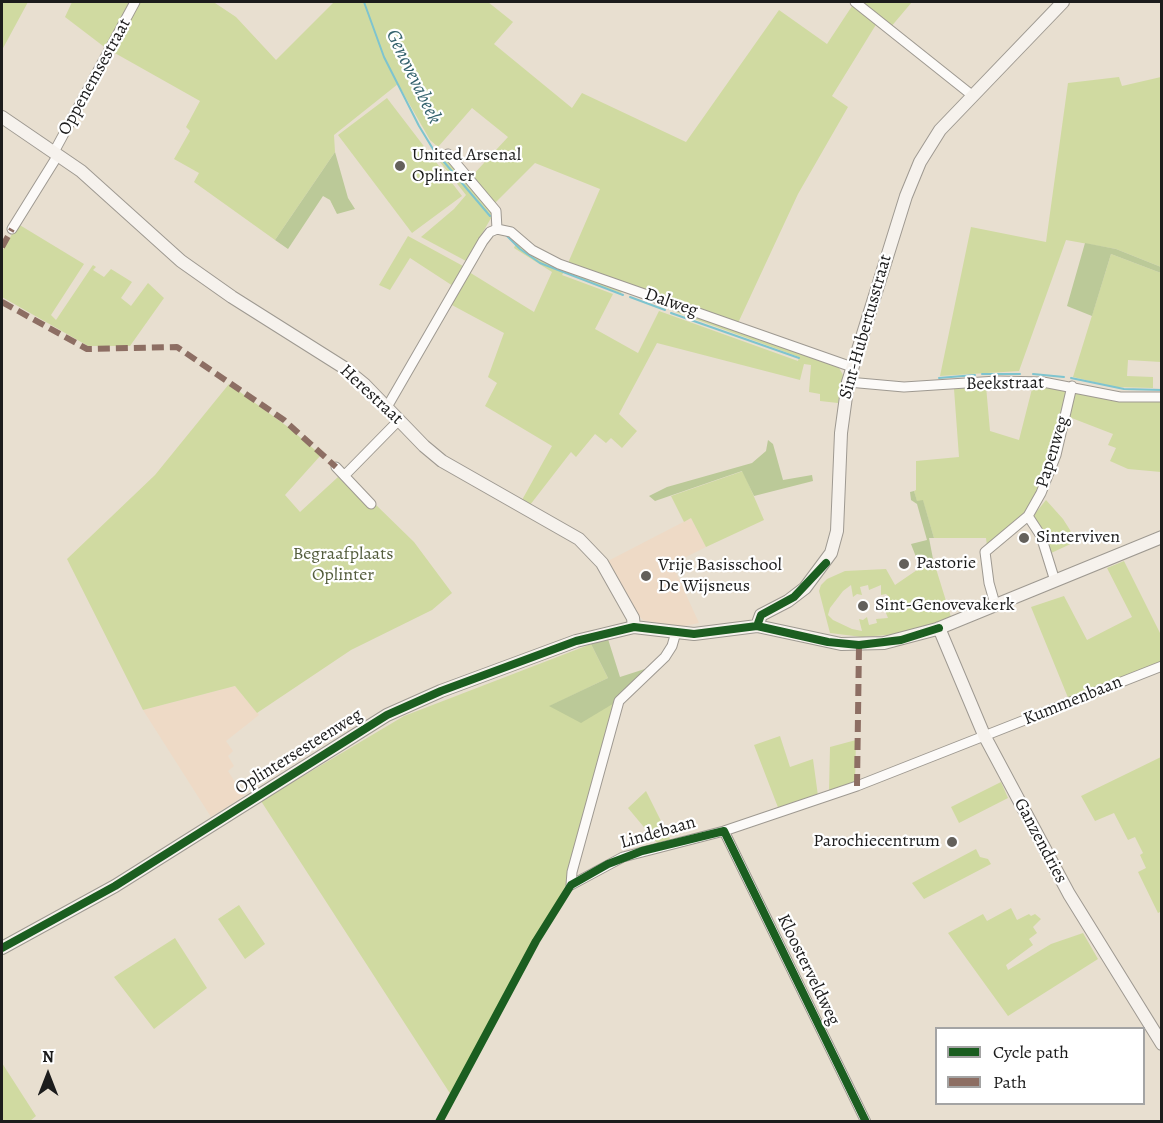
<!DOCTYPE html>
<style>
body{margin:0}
#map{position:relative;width:1163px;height:1123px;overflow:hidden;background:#e8dfd0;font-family:Alegreya,serif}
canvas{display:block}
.frame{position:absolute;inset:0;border:3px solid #1c1c1c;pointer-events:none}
.legend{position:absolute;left:935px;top:1027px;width:210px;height:78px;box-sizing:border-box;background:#fff;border:2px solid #a4a4a4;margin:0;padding:8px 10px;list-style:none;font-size:18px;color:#1c1c1c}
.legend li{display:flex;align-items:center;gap:12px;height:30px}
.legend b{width:30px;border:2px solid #a4a4a4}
.north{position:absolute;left:18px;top:1045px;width:60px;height:60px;-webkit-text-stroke:4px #fff;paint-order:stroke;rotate:0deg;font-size:16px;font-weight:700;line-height:24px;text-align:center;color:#1c1c1c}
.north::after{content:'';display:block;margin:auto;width:21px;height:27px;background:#1c1c1c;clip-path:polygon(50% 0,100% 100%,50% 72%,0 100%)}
</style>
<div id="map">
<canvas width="1163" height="1123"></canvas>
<div class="frame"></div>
<ul class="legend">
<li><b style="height:8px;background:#1b5e20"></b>Cycle path</li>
<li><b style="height:8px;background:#8d6e63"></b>Path</li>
</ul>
<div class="north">N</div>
</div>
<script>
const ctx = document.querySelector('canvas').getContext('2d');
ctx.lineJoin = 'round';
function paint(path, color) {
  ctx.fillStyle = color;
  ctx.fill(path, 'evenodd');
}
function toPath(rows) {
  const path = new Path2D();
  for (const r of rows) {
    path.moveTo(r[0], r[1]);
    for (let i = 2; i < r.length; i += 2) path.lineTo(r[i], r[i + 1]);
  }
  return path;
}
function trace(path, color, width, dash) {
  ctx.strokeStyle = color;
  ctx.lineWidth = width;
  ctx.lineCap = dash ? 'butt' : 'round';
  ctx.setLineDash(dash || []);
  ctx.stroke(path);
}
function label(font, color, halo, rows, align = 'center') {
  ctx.font = font + ' Alegreya,serif';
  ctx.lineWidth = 4.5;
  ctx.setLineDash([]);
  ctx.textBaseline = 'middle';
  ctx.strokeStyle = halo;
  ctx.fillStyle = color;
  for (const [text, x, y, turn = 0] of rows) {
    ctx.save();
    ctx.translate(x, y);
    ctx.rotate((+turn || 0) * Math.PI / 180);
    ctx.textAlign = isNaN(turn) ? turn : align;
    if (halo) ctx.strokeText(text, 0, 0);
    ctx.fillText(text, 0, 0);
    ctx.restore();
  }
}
const built = toPath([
 [691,518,706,547,672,564,699,623,680,627,643,620,638,615,606,562],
 [235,686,259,715,226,741,233,751,228,756,234,766,228,771,244,796,211,817,143,710]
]);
const green = toPath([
 [2,2,28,2,2,50],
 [72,2,133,2,107,49,65,17],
 [138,2,215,3,236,17,276,60,334,2,488,2,513,22,494,44,572,108,582,93,686,142,779,10,827,44,854,3,877,23,832,96,848,107,798,194,738,323,568,263,600,189,535,163,494,204,471,177,508,137,472,108,438,147,430,140,398,84,334,135,335,152,275,240,194,182,199,173,174,159,190,131,186,127,200,101,113,52],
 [858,2,912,2,890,28],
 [1119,77,1122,86,1161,77,1161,267,1116,249,1066,240,1019,371,940,376,971,227,1046,242,1068,83],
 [387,98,462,196,412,233,338,135],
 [446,156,494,213,466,261,421,237,454,209,466,195,440,162],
 [18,224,84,264,51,315,56,320,93,265,96,267,93,270,104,277,111,269,132,282,121,298,131,306,148,283,164,298,130,346,88,346,2,297,2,251],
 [408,236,463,266,453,286,410,258,390,290,379,285],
 [516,243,546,262,623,290,621,293,564,272,562,275,613,294,595,329,638,353,659,311,798,361,799,357,673,311,674,308,838,366,843,375,838,403,820,401,820,394,809,392,811,365,804,364,800,380,657,343,619,414,637,431,622,448,611,438,606,443,595,434,576,457,571,452,530,505,522,500,552,446,485,406,497,383,488,377,504,333,450,304,469,272,534,312,552,272,514,248],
 [1111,254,1161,273,1161,362,1128,360,1127,376,1153,377,1153,388,1115,387,1073,377],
 [229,384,288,427,321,455,285,495,300,512,338,477,368,507,374,503,414,542,452,593,432,610,351,650,257,713,235,686,143,710,67,559,155,475],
 [1033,385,1067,390,1046,477,1028,510,987,546,986,538,934,538,923,501,917,502,914,491,916,490,916,461,959,457,954,389,986,386,990,431,1019,440],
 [1074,390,1161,401,1161,472,1128,469,1110,461,1116,448,1108,445,1113,434,1069,417],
 [743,471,764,520,706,547,691,518,684,522,671,496],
 [1046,500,1063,519,1077,541,1049,554,1033,516],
 [933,559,951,617,912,631,887,635,862,637,830,633,819,591,821,585,827,579,845,571,886,569,895,585],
 [851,585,853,597,857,594,862,595,860,587,868,585,869,590,881,585,881,595,886,594,890,598,889,607,884,608,888,618,876,619,877,623,869,625,867,617,863,620,859,619,862,631,852,629,833,620,828,615,830,608,843,591],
 [1124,561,1161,635,1161,663,1069,700,1031,607,1064,596,1087,640,1132,617,1107,568],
 [591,644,608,678,550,706,616,702,567,883,451,1095,261,801,404,716],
 [780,736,790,767,813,759,818,796,779,810,754,745],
 [856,740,855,783,829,792,830,747],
 [1161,757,1162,911,1158,913,1138,872,1146,868,1140,855,1143,853,1135,837,1128,840,1114,813,1095,821,1081,796],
 [1001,782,1008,798,959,823,951,807],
 [646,791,671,841,658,844,628,808],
 [976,849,980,857,988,859,991,864,924,899,912,883],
 [239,905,265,944,245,959,218,919],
 [1011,908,1017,920,1029,914,1031,916,1035,914,1041,919,1033,927,1037,933,1029,939,1033,945,1006,965,1008,970,1051,944,1083,933,1098,959,1008,1016,948,933,983,914,987,921],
 [175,938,207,988,154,1029,114,977],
 [2,1063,36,1116,30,1121,3,1121,2,1119]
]);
const forest = toPath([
 [335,152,348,198,355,209,337,214,330,200,323,196,288,249,275,240],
 [1085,243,1116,249,1161,267,1161,273,1111,254,1092,316,1067,306],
 [768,440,773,444,783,480,812,475,813,481,754,496,742,471,655,501,649,496,667,487,752,463,766,451],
 [914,491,917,501,923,500,934,538,929,538,933,559,921,570,911,544,927,540,917,504,911,500,910,492],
 [608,639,620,677,651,667,616,702,581,723,549,706,608,678,591,644]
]);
const stream = toPath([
 [364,2,384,57,419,126,433,149,490,216],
 [505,234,520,249,540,263,623,295],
 [630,297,665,310],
 [671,313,799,358],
 [982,374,1020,374],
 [1033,374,1064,377],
 [939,378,975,375],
 [1071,378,1124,389,1162,390]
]);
const street = toPath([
 [855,2,973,96],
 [54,152,135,2],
 [448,154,496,211,497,229],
 [12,229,58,155],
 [848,382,904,387,997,381,1043,382,1120,397,1162,397],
 [387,407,483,241,490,232,497,229,511,232,532,250,559,264,852,367],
 [336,467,371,504],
 [345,475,399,420],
 [1028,516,1041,536,1055,581],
 [995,604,989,583,985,552,1028,516,1041,493,1056,455,1072,386],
 [724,831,866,1122],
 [571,885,623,857,724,831,857,786,1162,666],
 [571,885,572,872,619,701,665,657,672,646,676,632]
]);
const secondary = toPath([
 [2,117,81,171,181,261,232,297,343,367,365,385,424,446,442,461,579,539,602,563,633,618,634,627],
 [757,626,761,615,788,601,805,588,831,553,837,531,841,433,848,382,906,196,920,162,940,130,1063,2],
 [939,628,984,735,1069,894,1162,1044],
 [2,948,115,886,387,715,441,691,576,641,634,627,694,634,757,626,841,644,884,643,937,629,1162,537]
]);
const quiet = toPath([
 [2,247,12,229],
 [2,302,87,349,177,347,284,420,336,467],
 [857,786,859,645]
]);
const cycleway = toPath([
 [757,626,761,615,794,597,826,563],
 [2,948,115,886,387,715,441,691,576,641,634,627,694,634,757,626,828,642,859,645,901,640,939,628],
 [439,1122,536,941,571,885,608,864,642,851,724,831,866,1122]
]);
const markers = [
 [400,166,6,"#63605b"],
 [1024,538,6,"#63605b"],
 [904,564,6,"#63605b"],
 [646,576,6,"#63605b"],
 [863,606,6,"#63605b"],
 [952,842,6,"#63605b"]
];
const streetNames = [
 ["Oppenemsestraat",95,77,-61],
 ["Dalweg",671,303,19],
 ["Sint-Hubertusstraat",866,327,-74],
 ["Beekstraat",1005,384,-1],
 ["Herestraat",371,395,43],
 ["Papenweg",1053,452,-73],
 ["Kummenbaan",1073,701,-22],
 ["Oplintersesteenweg",299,752,-32],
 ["Lindebaan",658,833,-16],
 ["Ganzendries",1040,841,62],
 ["Kloosterveldweg",808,970,64]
];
const poiNames = [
 ["United Arsenal",412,156],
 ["Oplinter",412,177],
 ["Sinterviven",1036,538],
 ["Pastorie",916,564],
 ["Vrije Basisschool",658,566],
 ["De Wijsneus",658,587],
 ["Sint-Genovevakerk",875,606],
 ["Parochiecentrum",940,842,"right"]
];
const parkNames = [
 ["Begraafplaats",343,555],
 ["Oplinter",343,576]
];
const waterNames = [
 ["Genovevabeek",413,77,64]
];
paint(built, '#eedac6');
paint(green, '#d0daa1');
paint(forest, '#bbc998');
trace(stream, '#7ec4cf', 2);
trace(street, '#9e9991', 11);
trace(secondary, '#9e9991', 14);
trace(street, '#fcfaf8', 9);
trace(secondary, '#f6f2ed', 12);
trace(quiet, '#8d6e63', 6, [12, 6]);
trace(cycleway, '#1b5e20', 8);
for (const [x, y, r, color] of markers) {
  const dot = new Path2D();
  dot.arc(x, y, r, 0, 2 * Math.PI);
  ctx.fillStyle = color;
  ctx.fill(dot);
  trace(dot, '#fff', 2);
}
label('18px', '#1c1c1c', '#fff', streetNames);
label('18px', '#1c1c1c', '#fff', poiNames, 'left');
label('18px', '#545d3d', '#fff', parkNames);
label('italic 20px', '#34626d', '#fff', waterNames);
</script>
